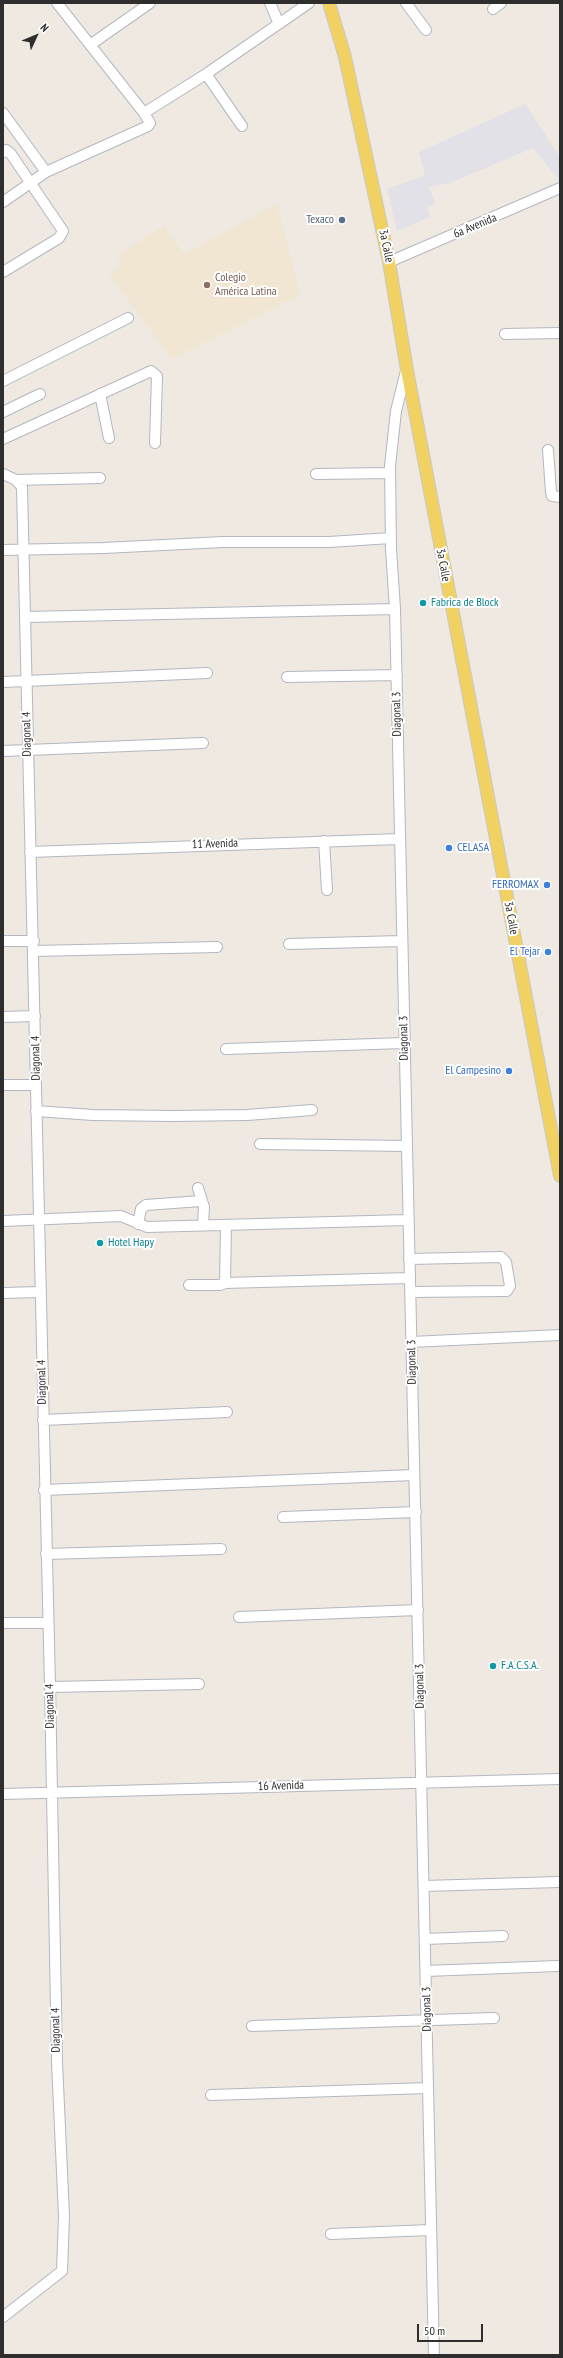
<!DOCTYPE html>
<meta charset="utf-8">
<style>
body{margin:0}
#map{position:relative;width:563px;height:2358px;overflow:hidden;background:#efe9e1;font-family:"PT Sans Narrow",sans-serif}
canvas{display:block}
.frame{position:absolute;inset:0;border:4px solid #2e2e2e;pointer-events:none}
.north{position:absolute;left:16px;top:16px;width:40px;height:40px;-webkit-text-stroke:3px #fff;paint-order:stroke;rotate:46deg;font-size:11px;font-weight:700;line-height:16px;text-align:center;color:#2e2e2e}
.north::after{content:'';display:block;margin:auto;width:14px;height:18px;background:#2e2e2e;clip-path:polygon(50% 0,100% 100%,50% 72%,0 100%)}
.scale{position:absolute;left:417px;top:2324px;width:66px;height:18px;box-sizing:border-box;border:2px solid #2e2e2e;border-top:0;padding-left:5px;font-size:12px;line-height:14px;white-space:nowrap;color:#2e2e2e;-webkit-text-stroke:3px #fff;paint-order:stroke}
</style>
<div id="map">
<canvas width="563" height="2358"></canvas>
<div class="frame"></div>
<div class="north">N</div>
<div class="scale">50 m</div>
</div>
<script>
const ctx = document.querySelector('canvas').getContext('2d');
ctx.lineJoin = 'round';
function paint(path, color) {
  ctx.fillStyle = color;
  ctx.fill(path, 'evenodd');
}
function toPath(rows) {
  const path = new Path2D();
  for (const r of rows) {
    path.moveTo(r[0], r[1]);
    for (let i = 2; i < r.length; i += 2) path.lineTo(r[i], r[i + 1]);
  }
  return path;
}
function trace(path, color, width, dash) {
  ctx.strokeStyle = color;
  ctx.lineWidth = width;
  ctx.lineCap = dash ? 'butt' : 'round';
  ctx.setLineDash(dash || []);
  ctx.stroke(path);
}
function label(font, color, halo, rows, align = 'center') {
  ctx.font = font + ' "PT Sans Narrow",sans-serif';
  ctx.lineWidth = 4;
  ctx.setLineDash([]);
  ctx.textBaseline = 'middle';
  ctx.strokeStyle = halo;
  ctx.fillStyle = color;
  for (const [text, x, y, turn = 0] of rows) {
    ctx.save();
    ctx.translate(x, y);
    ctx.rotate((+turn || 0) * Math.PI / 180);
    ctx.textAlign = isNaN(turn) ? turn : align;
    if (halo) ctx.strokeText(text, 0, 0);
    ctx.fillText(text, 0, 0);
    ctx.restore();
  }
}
const industrial = toPath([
 [525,104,560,157,560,181,533,148,450,183,429,187,435,203,427,207,430,217,397,231,387,189,425,176,419,152]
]);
const education = toPath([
 [277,204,300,295,172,359,109,274,123,266,117,256,164,225,184,254]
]);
const minor = toPath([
 [270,3,279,24],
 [406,3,426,30],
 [493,9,501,3],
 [90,45,150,3],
 [206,74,242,126],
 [3,113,46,172],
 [144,113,206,74,309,3],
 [3,152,6,150,11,154,63,231,59,238,3,272],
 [3,202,46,172,148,126,150,123,144,113,57,3],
 [389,262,560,188],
 [505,334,560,333],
 [406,371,396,411,390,466,391,549,395,609,434,2355],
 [3,381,128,318],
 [100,394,109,438],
 [3,412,40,394],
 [3,439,151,371,157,376,155,443],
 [548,450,551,492,552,496,560,497],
 [3,474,16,480,22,487,50,1685,57,2062,64,2216,62,2271,3,2317],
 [316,474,390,473],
 [16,480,100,478],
 [3,550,104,548,223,542,329,542,391,538],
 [26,617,395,609],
 [287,677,397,675],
 [3,682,207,673],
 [3,751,203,743],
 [324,841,327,890],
 [30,852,399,839],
 [3,941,34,941],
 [289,944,401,941],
 [34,951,217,947],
 [3,1017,35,1016],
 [226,1049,404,1043],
 [3,1085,36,1085],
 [36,1111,93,1115,174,1116,247,1115,312,1110],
 [260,1144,406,1146],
 [198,1188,204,1207,203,1225],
 [3,1221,121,1216,147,1227,407,1220],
 [138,1224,141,1209,146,1205,201,1201],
 [409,1259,501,1257,506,1262,510,1286,507,1291,410,1292],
 [225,1283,409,1278],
 [189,1285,220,1285,225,1283,226,1225],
 [3,1293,40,1292],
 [411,1342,560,1335],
 [43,1420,227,1412],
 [44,1490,414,1475],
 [283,1517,416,1512],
 [46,1554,221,1549],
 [239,1617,418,1610],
 [3,1623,48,1623],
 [50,1687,199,1684],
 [3,1794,560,1779],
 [424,1886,559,1882],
 [425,1939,503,1936],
 [426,1971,557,1966],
 [252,2026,494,2018],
 [211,2095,428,2088],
 [331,2234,430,2230]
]);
const major = toPath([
 [329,3,345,57,389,262,407,370,560,1176]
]);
const markers = [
 [342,220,4,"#5c6f8a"],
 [207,285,4,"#8d6e63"],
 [423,603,4,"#0f9aa8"],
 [449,848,4,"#3f7fe0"],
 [547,885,4,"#3f7fe0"],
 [548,952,4,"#3f7fe0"],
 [509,1071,4,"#3f7fe0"],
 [100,1243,4,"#0f9aa8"],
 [493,1666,4,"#0f9aa8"]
];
const serviceNames = [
 ["Texaco",334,220]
];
const streetNames = [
 ["6a Avenida",475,226,-23],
 ["3a Calle",386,246,78],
 ["3a Calle",443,565,79],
 ["Diagonal 3",397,714,-91],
 ["Diagonal 4",27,734,-91],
 ["11 Avenida",215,844,-2],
 ["3a Calle",511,918,79],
 ["Diagonal 3",404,1038,-91],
 ["Diagonal 4",36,1058,-91],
 ["Diagonal 3",412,1362,-91],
 ["Diagonal 4",42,1382,-91],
 ["Diagonal 3",420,1686,-91],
 ["Diagonal 4",50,1706,-91],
 ["16 Avenida",281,1786,-2],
 ["Diagonal 3",427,2009,-91],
 ["Diagonal 4",56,2030,-91]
];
const educationNames = [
 ["Colegio",215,278],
 ["América Latina",215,292]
];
const cultureNames = [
 ["Fabrica de Block",431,603],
 ["Hotel Hapy",108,1243],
 ["F.A.C.S.A.",501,1666]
];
const shopNames = [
 ["CELASA",457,848,"left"],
 ["FERROMAX",539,885],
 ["El Tejar",540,952],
 ["El Campesino",501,1071]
];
paint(industrial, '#e3e1e8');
paint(education, '#f0e6d1');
trace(minor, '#b4b7c1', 12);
trace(major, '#c9c9c9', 14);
trace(minor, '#fff', 10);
trace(major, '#f2d163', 12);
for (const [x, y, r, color] of markers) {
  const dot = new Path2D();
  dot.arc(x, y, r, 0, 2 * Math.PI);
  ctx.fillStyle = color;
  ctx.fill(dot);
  trace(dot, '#fff', 1.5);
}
label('12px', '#4e5e75', '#fff', serviceNames, 'right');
label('12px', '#2e2e2e', '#fff', streetNames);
label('12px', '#785e54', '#fff', educationNames, 'left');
label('12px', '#0d838f', '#fff', cultureNames, 'left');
label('12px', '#366cbe', '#fff', shopNames, 'right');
</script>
